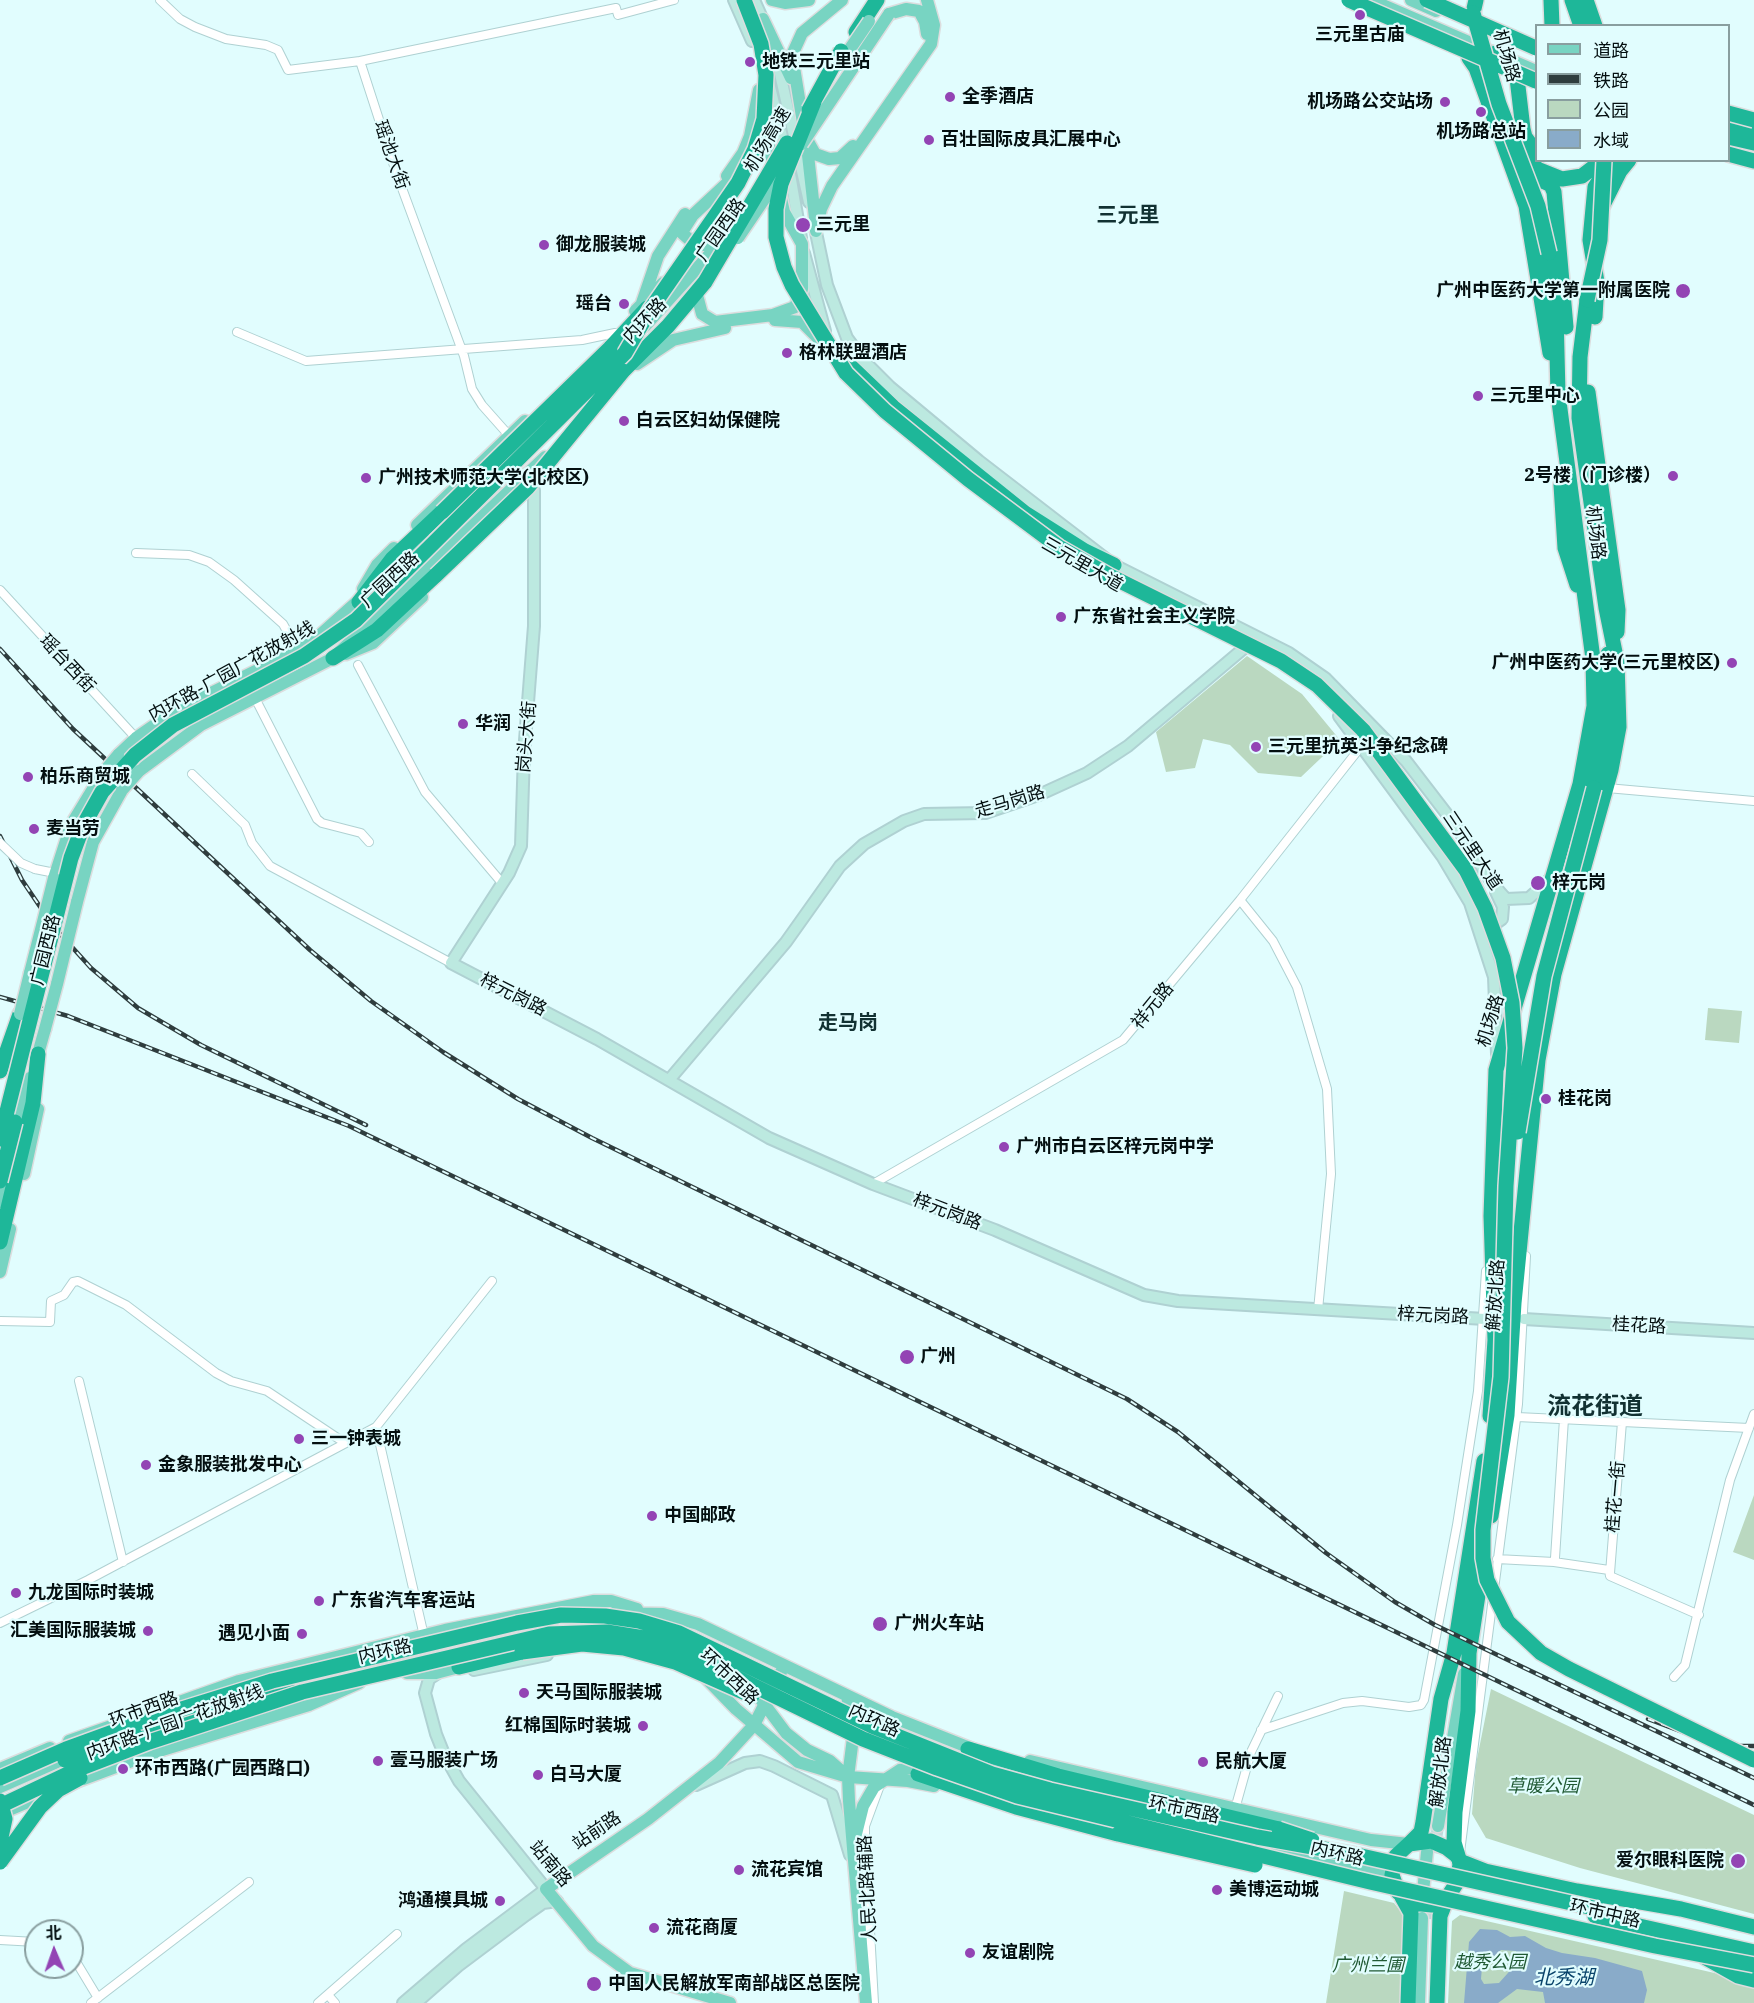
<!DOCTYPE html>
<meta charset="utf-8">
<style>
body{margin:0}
#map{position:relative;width:1754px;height:2003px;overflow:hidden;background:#e1fdfe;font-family:"IBM Plex Serif","Noto Sans SC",serif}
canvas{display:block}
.legend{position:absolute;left:1535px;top:24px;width:195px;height:138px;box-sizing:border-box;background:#e1fdfe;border:2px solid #899e9f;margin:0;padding:8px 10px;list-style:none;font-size:18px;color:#040f10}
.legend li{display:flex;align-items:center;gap:12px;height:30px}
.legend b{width:30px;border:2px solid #899e9f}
.north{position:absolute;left:24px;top:1919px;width:60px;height:60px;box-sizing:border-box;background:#e1fdfe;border:2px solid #899e9f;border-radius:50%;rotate:358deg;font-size:16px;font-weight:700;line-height:24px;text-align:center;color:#040f10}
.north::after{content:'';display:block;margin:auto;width:21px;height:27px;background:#9344b4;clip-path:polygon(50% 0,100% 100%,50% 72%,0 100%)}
</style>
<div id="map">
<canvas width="1754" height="2003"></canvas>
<ul class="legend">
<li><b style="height:8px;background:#78d4c2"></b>道路</li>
<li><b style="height:8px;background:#2f3d3e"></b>铁路</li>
<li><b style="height:16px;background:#bad8c0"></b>公园</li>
<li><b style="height:16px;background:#89abc9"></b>水域</li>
</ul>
<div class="north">北</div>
</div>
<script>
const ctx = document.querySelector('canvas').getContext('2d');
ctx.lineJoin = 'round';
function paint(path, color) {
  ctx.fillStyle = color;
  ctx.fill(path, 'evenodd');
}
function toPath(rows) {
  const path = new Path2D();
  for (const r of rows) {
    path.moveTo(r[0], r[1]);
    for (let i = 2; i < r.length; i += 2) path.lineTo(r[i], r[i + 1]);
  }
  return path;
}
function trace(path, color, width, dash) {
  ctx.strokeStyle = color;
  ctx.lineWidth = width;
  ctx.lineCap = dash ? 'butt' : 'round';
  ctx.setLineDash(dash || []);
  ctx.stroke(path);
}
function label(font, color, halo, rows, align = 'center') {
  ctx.font = font + ' "IBM Plex Serif","Noto Sans SC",serif';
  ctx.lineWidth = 4.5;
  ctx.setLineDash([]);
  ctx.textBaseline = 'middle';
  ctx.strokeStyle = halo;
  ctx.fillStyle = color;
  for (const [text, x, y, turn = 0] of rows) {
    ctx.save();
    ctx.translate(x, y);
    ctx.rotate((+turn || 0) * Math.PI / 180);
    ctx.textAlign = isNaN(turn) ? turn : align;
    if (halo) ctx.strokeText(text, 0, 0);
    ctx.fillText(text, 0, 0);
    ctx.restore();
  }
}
const green = toPath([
 [1247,656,1302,694,1340,740,1301,777,1258,773,1230,745,1203,739,1195,768,1166,772,1156,732],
 [1708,1008,1742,1011,1739,1043,1705,1040],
 [1754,1495,1754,1560,1733,1552],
 [1491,1689,1754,1815,1754,1914,1580,1868,1486,1838,1472,1814,1476,1764],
 [1344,1891,1394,1903,1406,1918,1402,2003,1326,2003],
 [1460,1915,1754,1982,1754,2003,1448,2003,1452,1921]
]);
const water = toPath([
 [1480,1929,1497,1930,1510,1937,1525,1936,1546,1948,1562,1953,1595,1958,1642,1971,1647,1990,1644,2003,1545,2003,1543,1992,1517,1989,1498,2003,1464,2003,1469,1942],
 [1501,1950,1516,1951,1516,1964,1499,1983,1484,1984,1481,1979,1482,1967]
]);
const primaryTunnel = toPath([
 [1434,1853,1438,1826],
 [1429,1919,1431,1897]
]);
const street = toPath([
 [160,0,180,19,195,27,226,39,266,45,278,50,288,70,360,61,396,172,464,356,472,389,482,405,521,449],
 [360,61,616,8,618,15,674,0],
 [237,332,306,361,582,340,615,333],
 [136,553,189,555,209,562,234,580,283,624,297,649],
 [0,590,136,738],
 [358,665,425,792,502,883],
 [255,698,317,819,322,823,361,833,369,842],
 [192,774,245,825,252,843,270,866,451,963],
 [1607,788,1754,801],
 [35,869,55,873],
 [1240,900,1273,941,1297,987,1327,1089,1331,1174,1318,1310],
 [873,1184,1123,1040,1240,900,1363,744],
 [0,1321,50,1322,51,1301,64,1295,73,1282,78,1281,126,1305,216,1373,231,1381,267,1391,345,1443],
 [79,1381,123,1562],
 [1517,1417,1749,1428],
 [376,1427,424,1636],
 [1555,1558,1564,1419],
 [1497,1559,1554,1562,1609,1570,1610,1576,1699,1615],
 [1610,1573,1622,1422],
 [0,1623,88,1580,376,1427,492,1281],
 [1674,1677,1685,1665,1730,1480,1754,1414],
 [1261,1730,1343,1703,1362,1701,1409,1707,1421,1705,1424,1700,1457,1525,1478,1391,1486,1271],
 [1235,1809,1251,1752,1278,1696],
 [1460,1852,1518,1404,1526,1256],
 [0,1940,36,1942],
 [72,1955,98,1998],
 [328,1995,335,2003],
 [91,2003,249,1882],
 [318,2003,397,1934],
 [874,2003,865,1840,865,1826,879,1788]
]);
const secondary = toPath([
 [734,0,752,41],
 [754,0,766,27],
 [776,56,809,202],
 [769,83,785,149],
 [789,168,801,238],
 [814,223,827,285,847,338,864,361,890,387,979,461,1114,565,1289,653,1325,678,1406,761,1456,826,1492,883,1506,899,1529,898,1549,880],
 [804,253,825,331],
 [534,490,534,626,524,753,521,846,509,873,451,963,597,1039,769,1138,873,1184,995,1230,1144,1295,1178,1301,1485,1319],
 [1339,716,1442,856,1470,903,1494,977,1497,1054],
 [1485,924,1495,924,1502,919,1503,907,1496,892],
 [669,1080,786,942,840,866,864,844,904,821,924,814,985,813,1041,794,1087,773,1128,746,1243,649],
 [1524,1319,1754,1333],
 [474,1670,547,1655],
 [696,1785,745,1763,760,1761,774,1766,832,1795,850,1855],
 [403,2003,466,1949,546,1889,459,1781,444,1754,436,1734,425,1693,429,1679,438,1673],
 [416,2003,458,1966,526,1915,543,1903,557,1901]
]);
const primary = toPath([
 [772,0,785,3,809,0],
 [1371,0,1536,71],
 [1411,0,1436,11],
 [889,14,906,9,919,11,925,22,927,34],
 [763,19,791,78],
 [804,129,792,55,802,33,842,0],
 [805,136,815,154,829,159,840,158,853,146],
 [753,141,759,136,767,138,774,168],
 [807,146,815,218],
 [727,176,743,153,750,136,759,90],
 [816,231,821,209,832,186,931,44,934,25,927,0],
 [718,245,704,245,691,241,683,234,684,229,693,215,738,173],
 [697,295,702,314,715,322,773,315,795,307,802,289,802,244,784,212,780,194],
 [642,303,658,256,685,214],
 [635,311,663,283],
 [775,320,802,322,819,339],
 [645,326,718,245],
 [637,364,673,340,725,328],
 [417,525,525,421],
 [363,589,377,565,394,548],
 [346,654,373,643,422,597],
 [118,755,136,738,175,711,276,661,320,635,426,540],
 [139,771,201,725,333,658,545,457],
 [54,878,71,825,102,774],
 [77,902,93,842,122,790],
 [30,973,44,918],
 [57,984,65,951],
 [36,1061,45,1029],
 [17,1130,30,1078],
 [24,1174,38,1109],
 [0,1202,7,1174],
 [0,1272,10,1229],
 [614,1613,663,1614,698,1624,892,1717,975,1750],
 [455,1645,500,1635],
 [407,1673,436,1673,459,1667],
 [703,1675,736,1709,798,1762,848,1777,908,1781,934,1786],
 [750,1685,786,1733,807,1750,830,1761,847,1776],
 [847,1696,854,1730,848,1777,849,1801,866,2003],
 [69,1741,239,1681,445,1630,594,1601,611,1601,637,1609],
 [978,1757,1029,1776,1102,1794],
 [1030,1761,1371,1840,1409,1844],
 [0,1769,50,1748],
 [73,1783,159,1751,309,1705,359,1683],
 [0,1787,73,1755],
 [9,1810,54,1791],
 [1129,1816,1171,1825],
 [1438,1826,1464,1674],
 [1246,1842,1392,1875],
 [853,1846,863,1806,874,1787,900,1770,930,1765],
 [1423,1892,1427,1852],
 [730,2003,630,1973,593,1946,546,1889,648,1819,719,1763,754,1725,781,1672],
 [1419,2003,1422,1918]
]);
const highway = toPath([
 [1551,0,1552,26],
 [1572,0,1581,26],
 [1586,0,1595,26],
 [1473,13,1476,0],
 [856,32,877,0],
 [1496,53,1517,78,1523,129,1525,137,1536,152],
 [1469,58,1476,68,1526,206,1550,353],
 [1728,122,1754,128],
 [1728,137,1754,143],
 [1518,144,1537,169,1562,179,1582,176,1603,160],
 [1728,154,1754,161],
 [1521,190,1533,182,1543,181,1551,185,1554,192,1566,327],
 [1603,205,1620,171,1629,160],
 [1595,317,1597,282,1590,240,1595,187,1606,170,1617,160],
 [610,348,647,308],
 [847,363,893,407,1025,513,1085,551,1114,565],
 [623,371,668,326,705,282],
 [1588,392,1618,610,1617,632],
 [1561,485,1565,548,1577,585],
 [359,602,392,559,442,512],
 [333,658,377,630,436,575],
 [1594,788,1604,728,1608,654],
 [0,1071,20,1014],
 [0,1242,33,1103,38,1054],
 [1490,1416,1495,1340,1491,1216,1496,1070,1580,784,1594,706,1593,659,1558,394,1556,312,1549,253],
 [1491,1516,1507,1415,1514,1303,1538,1060,1554,974,1611,770,1619,727,1617,662,1606,608,1579,418,1580,357,1587,300],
 [1483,1563,1469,1653,1468,1711,1455,1812,1454,1842,1459,1859,1460,1865,1456,1884,1447,1898,1432,1905,1411,1903,1398,1892,1392,1875,1396,1856,1409,1844,1431,1841,1447,1848,1456,1855,1459,1859,1462,1862,1485,1871,1577,1891,1681,1909,1754,1927],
 [459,1667,522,1652],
 [144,1733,275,1692,462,1644],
 [968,1749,1058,1776,1279,1829],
 [918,1774,1016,1807,1118,1834],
 [1409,1844,1421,1832,1423,1822,1441,1699,1454,1653,1484,1461],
 [1402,1897,1411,1913,1408,2003],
 [1595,1916,1754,1952],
 [1706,1958,1738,1976,1754,1980],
 [1437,2003,1440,1916,1447,1898]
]);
const rail = toPath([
 [0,649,73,729,310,950,371,1001,443,1052,518,1099,592,1138,1127,1399,1178,1432,1326,1553,1395,1602,1435,1625,1754,1778],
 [0,836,22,880,53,926,91,968,138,1008,201,1045,366,1125],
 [0,997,68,1016,349,1126,1754,1805],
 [1648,1719,1720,1746,1754,1746]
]);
const streetBridge = toPath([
 [0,843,21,863,35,869]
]);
const primaryBridge = toPath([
 [839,65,869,21],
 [802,144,889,14],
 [738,238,780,176],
 [718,245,730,226],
 [102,774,118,755],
 [122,790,139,771],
 [44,918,54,878],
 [65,951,77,902],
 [20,1014,30,973],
 [45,1029,57,984]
]);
const highwayBridge = toPath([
 [1349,0,1536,81],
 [1427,0,1536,48],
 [1473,13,1499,104,1538,206,1549,253],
 [814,102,781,184,776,209,776,237,784,267,792,285,846,373,885,411,968,479,1059,547,1110,576,1281,661,1317,685,1363,730,1466,870,1485,908,1503,958,1512,1003,1515,1048,1506,1186,1501,1377,1483,1530,1483,1558,1487,1580,1508,1622,1541,1653,1569,1669,1754,1760],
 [809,110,841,51],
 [1728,113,1754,120],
 [705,282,787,143],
 [1587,300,1600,240,1604,160],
 [442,512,610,348],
 [436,575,528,487,623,371],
 [1518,1132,1544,976,1594,788],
 [0,1139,71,858,83,826,102,792,135,755,173,725,304,656,356,620,625,353,650,310,738,183,755,149,764,119,766,75,761,44,744,0],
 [0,1181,15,1122],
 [522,1652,582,1644,624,1648,675,1662,752,1696],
 [65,1760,136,1736],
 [0,1778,66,1749,140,1722,272,1681,517,1623,561,1615,605,1616,639,1621,679,1633,872,1726,992,1774,1050,1790,1257,1837,1357,1855,1598,1909],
 [0,1801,5,1819,0,1842],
 [0,1806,76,1770,149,1742,302,1692,549,1634,607,1632,644,1638,674,1647,863,1739,937,1768,1017,1796,1370,1882,1655,1946,1754,1965],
 [1279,1829,1312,1840],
 [1118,1834,1255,1865],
 [0,1862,40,1807,58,1790,80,1778]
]);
const markers = [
 [1360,15,6,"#9344b4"],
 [750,62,6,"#9344b4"],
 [950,97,6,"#9344b4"],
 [1445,102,6,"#9344b4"],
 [1481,112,6,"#9344b4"],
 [929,140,6,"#9344b4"],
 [803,225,8,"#9344b4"],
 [544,245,6,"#9344b4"],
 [1683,291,8,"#9344b4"],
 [624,304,6,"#9344b4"],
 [787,353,6,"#9344b4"],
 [1478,396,6,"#9344b4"],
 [624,421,6,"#9344b4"],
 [1673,476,6,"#9344b4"],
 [366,478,6,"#9344b4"],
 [1061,617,6,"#9344b4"],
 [1732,663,6,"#9344b4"],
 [463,724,6,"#9344b4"],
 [1256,747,6,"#9344b4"],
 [28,777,6,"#9344b4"],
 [34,829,6,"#9344b4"],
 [1538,883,8,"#9344b4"],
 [1546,1099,6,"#9344b4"],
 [1004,1147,6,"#9344b4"],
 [907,1357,8,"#9344b4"],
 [299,1439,6,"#9344b4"],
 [146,1465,6,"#9344b4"],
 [652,1516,6,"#9344b4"],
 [16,1593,6,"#9344b4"],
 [319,1601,6,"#9344b4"],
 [880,1624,8,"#9344b4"],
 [148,1631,6,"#9344b4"],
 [302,1634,6,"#9344b4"],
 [524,1693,6,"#9344b4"],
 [643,1726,6,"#9344b4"],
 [378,1761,6,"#9344b4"],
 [1203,1762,6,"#9344b4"],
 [123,1769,6,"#9344b4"],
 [538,1775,6,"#9344b4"],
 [1738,1861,8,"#9344b4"],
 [739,1870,6,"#9344b4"],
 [1217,1890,6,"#9344b4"],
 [500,1901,6,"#9344b4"],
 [654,1928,6,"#9344b4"],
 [970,1953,6,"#9344b4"],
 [594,1984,8,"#9344b4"]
];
const poiNames = [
 ["三元里古庙",1360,35,"center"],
 ["地铁三元里站",762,62],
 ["全季酒店",962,97],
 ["机场路公交站场",1433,102,"right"],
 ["机场路总站",1481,132,"center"],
 ["百壮国际皮具汇展中心",941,140],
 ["三元里",816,225],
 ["御龙服装城",556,245],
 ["广州中医药大学第一附属医院",1670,291,"right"],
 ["瑶台",612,304,"right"],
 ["格林联盟酒店",799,353],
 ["三元里中心",1490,396],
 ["白云区妇幼保健院",636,421],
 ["2号楼（门诊楼）",1661,476,"right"],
 ["广州技术师范大学(北校区)",378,478],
 ["广东省社会主义学院",1073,617],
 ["广州中医药大学(三元里校区)",1720,663,"right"],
 ["华润",475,724],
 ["三元里抗英斗争纪念碑",1268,747],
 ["柏乐商贸城",40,777],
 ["麦当劳",46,829],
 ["梓元岗",1552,883],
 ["桂花岗",1558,1099],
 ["广州市白云区梓元岗中学",1016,1147],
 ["广州",920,1357],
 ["三一钟表城",311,1439],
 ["金象服装批发中心",158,1465],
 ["中国邮政",664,1516],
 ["九龙国际时装城",28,1593],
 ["广东省汽车客运站",331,1601],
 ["广州火车站",894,1624],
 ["汇美国际服装城",136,1631,"right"],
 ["遇见小面",290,1634,"right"],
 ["天马国际服装城",536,1693],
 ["红棉国际时装城",631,1726,"right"],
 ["壹马服装广场",390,1761],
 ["民航大厦",1215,1762],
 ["环市西路(广园西路口)",135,1769],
 ["白马大厦",550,1775],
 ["爱尔眼科医院",1724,1861,"right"],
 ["流花宾馆",751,1870],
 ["美博运动城",1229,1890],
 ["鸿通模具城",488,1901,"right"],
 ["流花商厦",666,1928],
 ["友谊剧院",982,1953],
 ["中国人民解放军南部战区总医院",608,1984]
];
const streetNames = [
 ["机场路",1506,56,74],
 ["机场高速",768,140,-59],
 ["瑶池大街",391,155,71],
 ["广园西路",721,230,-55],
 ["内环路",645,321,-47],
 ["机场路",1595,533,83],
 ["三元里大道",1082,565,30],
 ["广园西路",390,580,-43],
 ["瑶台西街",67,664,47],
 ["内环路-广园广花放射线",232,672,-29],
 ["岗头大街",527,737,-85],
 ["走马岗路",1010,802,-17],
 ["三元里大道",1472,851,56],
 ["广园西路",46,950,-76],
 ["梓元岗路",513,995,27],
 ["祥元路",1153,1006,-51],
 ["机场路",1491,1021,-73],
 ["梓元岗路",947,1212,21],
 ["解放北路",1496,1295,-86],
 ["梓元岗路",1433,1316,3],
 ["桂花路",1639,1326,3],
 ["桂花一街",1616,1497,-85],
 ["内环路",385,1652,-13],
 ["环市西路",729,1677,43],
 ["环市西路",144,1710,-20],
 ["内环路",874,1721,24],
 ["内环路-广园广花放射线",175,1723,-20],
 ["解放北路",1441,1772,-83],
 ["环市西路",1184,1810,12],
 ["站前路",597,1831,-34],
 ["内环路",1337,1854,13],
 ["站南路",550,1864,50],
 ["人民北路辅路",868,1889,-93],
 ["环市中路",1605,1914,13]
];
const parkNames = [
 ["草暖公园",1543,1787],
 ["越秀公园",1490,1963],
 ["广州兰圃",1368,1966]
];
const neighbourhoodNames = [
 ["走马岗",848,1023]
];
const waterNames = [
 ["北秀湖",1564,1978]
];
const quarterNames = [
 ["三元里",1128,216]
];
const districtNames = [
 ["流花街道",1595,1407]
];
paint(green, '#bad8c0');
paint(water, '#89abc9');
trace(primaryTunnel, '#c0d9da', 12, [12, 6]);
trace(street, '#afd1d2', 10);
trace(secondary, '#afd1d2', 14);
trace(primary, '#dcddde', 15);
trace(highway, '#dcddde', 18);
trace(street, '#fff', 8);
trace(secondary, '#bce9e0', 10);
trace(primary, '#78d4c2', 12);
trace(highway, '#1eb799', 15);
trace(rail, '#2f3d3e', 4.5);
trace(rail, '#e1fdfe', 2, [7]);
trace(streetBridge, '#afd1d2', 10, []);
trace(primaryBridge, '#dcddde', 15, []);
trace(highwayBridge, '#dcddde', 18, []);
trace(streetBridge, '#fff', 8);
trace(primaryBridge, '#78d4c2', 12);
trace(highwayBridge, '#1eb799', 15);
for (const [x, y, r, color] of markers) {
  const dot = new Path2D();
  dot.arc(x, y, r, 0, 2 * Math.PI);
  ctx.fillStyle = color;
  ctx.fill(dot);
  trace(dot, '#e1fdfe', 2);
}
label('bold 18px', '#040f10', '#e1fdfe', poiNames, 'left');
label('18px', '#040f10', '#e1fdfe', streetNames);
label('italic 18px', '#215a34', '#e1fdfe', parkNames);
label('bold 20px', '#123132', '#e1fdfe', neighbourhoodNames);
label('italic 20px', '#09446b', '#e1fdfe', waterNames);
label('bold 21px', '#123132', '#e1fdfe', quarterNames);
label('bold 24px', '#123132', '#e1fdfe', districtNames);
</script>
